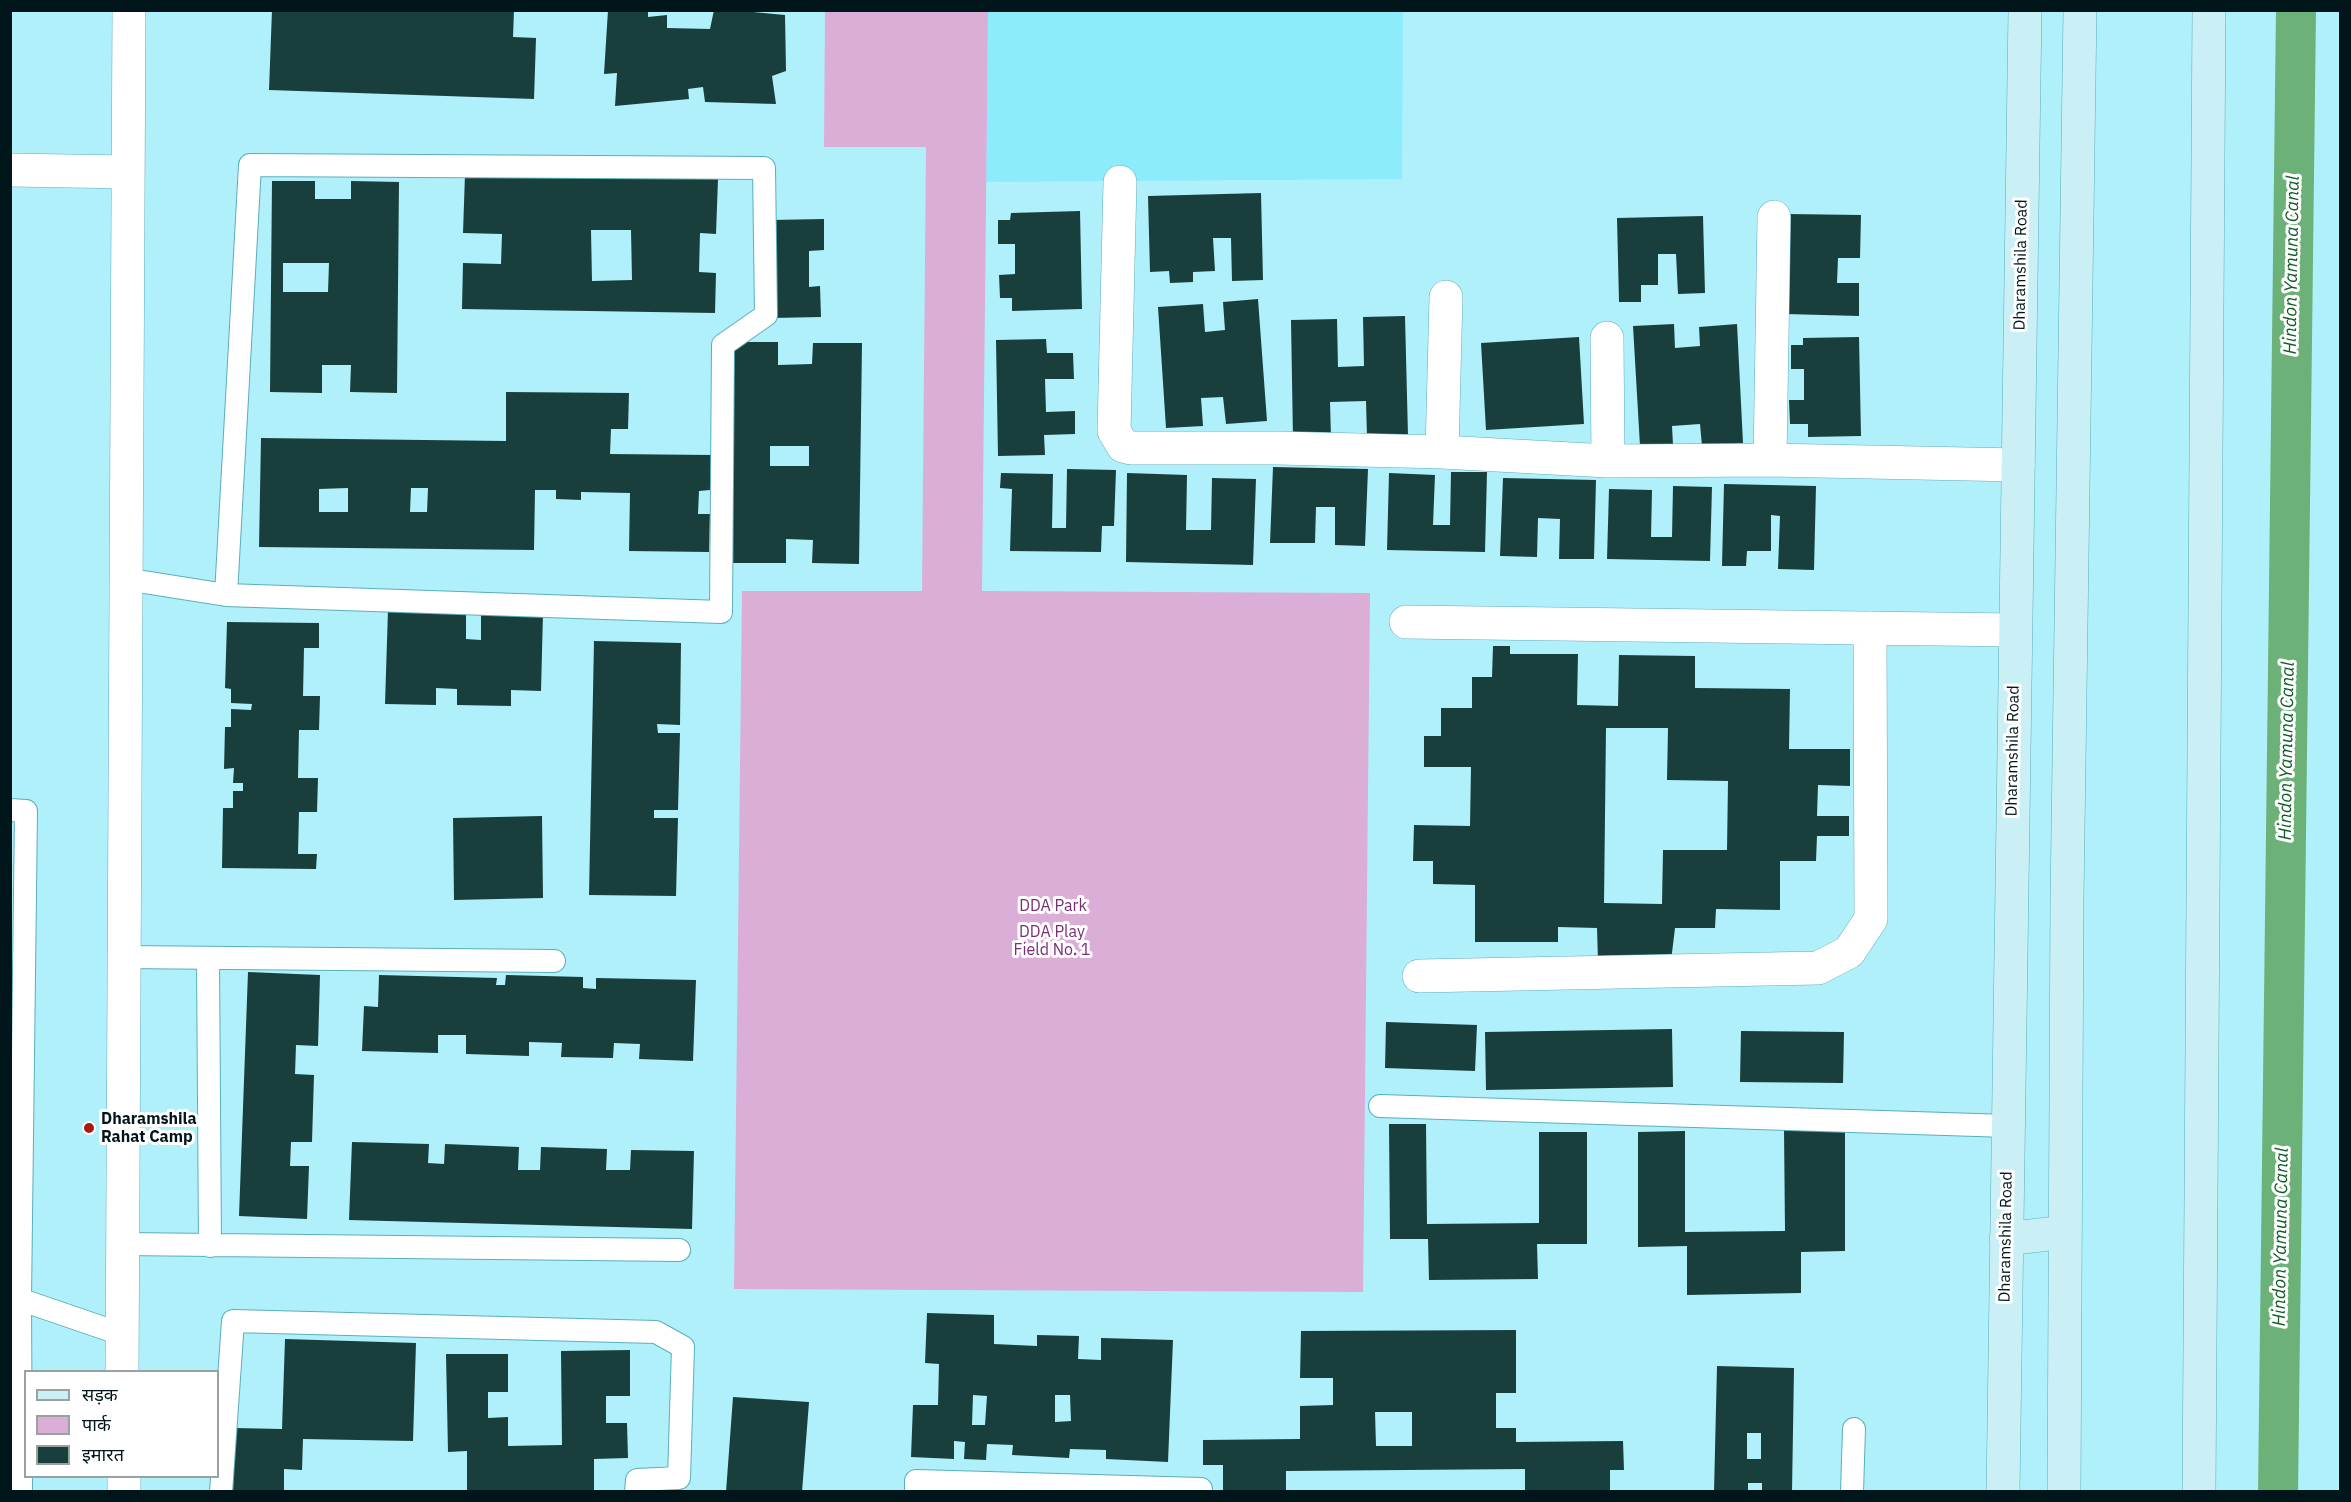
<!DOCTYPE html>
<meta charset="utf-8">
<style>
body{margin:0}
#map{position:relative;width:2351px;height:1502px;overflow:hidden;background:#b0f0fb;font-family:"IBM Plex Sans","Noto Sans Devanagari",sans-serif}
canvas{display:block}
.frame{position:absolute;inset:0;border:12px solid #00161a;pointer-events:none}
.legend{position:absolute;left:24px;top:1370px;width:195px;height:108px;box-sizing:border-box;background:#fff;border:2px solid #99a2a3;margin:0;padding:8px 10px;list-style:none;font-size:18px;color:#00161a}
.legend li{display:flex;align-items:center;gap:12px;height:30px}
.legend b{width:30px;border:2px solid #99a2a3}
</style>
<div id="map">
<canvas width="2351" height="1502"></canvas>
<div class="frame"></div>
<ul class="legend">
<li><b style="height:8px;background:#caf0f6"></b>सड़क</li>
<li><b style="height:16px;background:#daaed7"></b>पार्क</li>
<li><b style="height:16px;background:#193f3c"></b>इमारत</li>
</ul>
</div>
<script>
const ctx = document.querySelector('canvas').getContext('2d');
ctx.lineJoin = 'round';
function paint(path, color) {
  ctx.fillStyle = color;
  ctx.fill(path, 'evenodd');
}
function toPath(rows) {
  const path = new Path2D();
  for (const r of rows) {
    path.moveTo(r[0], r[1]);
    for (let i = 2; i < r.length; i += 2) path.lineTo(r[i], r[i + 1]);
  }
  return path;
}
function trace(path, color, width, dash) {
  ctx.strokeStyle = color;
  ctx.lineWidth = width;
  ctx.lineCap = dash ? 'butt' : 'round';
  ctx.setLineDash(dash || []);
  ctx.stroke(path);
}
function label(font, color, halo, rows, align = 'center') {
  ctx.font = font + ' "IBM Plex Sans",sans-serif';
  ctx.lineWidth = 6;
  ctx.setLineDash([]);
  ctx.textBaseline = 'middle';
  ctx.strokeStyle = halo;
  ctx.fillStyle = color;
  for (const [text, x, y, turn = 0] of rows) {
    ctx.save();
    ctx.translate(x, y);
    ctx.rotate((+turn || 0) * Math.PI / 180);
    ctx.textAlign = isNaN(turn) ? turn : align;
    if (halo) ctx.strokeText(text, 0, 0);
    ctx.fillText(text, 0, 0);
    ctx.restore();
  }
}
const built = toPath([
 [988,11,1403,11,1402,179,986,182]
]);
const green = toPath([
 [825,11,988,11,982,591,1370,593,1363,1292,734,1289,742,591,922,591,926,147,824,147]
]);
const canal = toPath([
 [2278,1492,2296,10]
]);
const building = toPath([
 [272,10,514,10,513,37,536,38,534,99,269,90],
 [608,10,648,10,648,17,667,15,667,28,710,29,714,10,753,10,753,12,785,15,786,71,772,76,776,104,705,102,703,87,688,89,689,99,615,106,617,73,604,74],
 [465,174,718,179,716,234,700,233,699,272,716,273,715,313,462,309,463,263,501,264,502,234,463,233],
 [591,230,631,230,632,280,592,281],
 [272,181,315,181,315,199,351,199,351,181,399,182,397,393,350,392,351,365,322,365,322,393,270,392],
 [283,263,329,263,328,292,283,292],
 [1261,193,1263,280,1232,281,1231,238,1213,238,1215,271,1193,272,1193,282,1170,283,1169,271,1150,272,1148,196],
 [1080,211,1082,309,1012,311,1012,298,1000,298,999,275,1015,274,1015,244,998,244,998,220,1010,220,1011,213],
 [1788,214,1861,215,1860,258,1838,258,1837,283,1859,283,1859,316,1786,314],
 [1703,216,1705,293,1678,294,1676,254,1658,254,1658,285,1641,285,1641,302,1619,302,1617,218],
 [824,219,824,250,809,251,809,287,820,286,821,317,772,318,771,220],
 [1258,299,1267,421,1226,424,1223,397,1201,398,1203,426,1166,428,1158,307,1203,304,1205,332,1225,330,1223,302],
 [1405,316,1408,436,1367,437,1366,401,1330,402,1331,438,1293,439,1291,320,1337,319,1338,367,1364,366,1363,317],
 [1674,324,1675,348,1700,346,1699,327,1737,324,1743,443,1702,446,1700,424,1672,426,1673,445,1640,446,1633,326],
 [1579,337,1584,424,1486,430,1481,343],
 [1859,337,1861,436,1808,437,1808,424,1790,424,1789,400,1804,400,1804,369,1791,369,1791,345,1803,345,1803,338],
 [1046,339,1047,353,1073,353,1074,379,1045,379,1046,412,1075,411,1075,434,1044,435,1045,455,998,456,996,340],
 [730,342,778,342,778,365,812,364,813,343,862,343,859,564,812,563,813,540,786,539,786,563,727,563],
 [770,446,809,446,809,466,770,466],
 [506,392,629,393,628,429,611,429,610,454,711,455,710,490,699,491,698,514,710,514,709,552,629,551,630,493,581,492,581,500,556,499,556,490,535,490,534,550,259,547,261,438,506,441],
 [348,488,348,512,319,512,319,489],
 [411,488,428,488,427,512,410,512],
 [1273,467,1368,469,1365,546,1335,545,1335,507,1316,507,1315,543,1270,543],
 [1067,469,1116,470,1114,526,1102,526,1101,552,1010,551,1012,489,1000,488,1001,473,1053,474,1052,528,1066,528],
 [1451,472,1487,472,1485,552,1387,550,1389,473,1435,475,1433,525,1450,525],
 [1127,473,1187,475,1186,530,1211,530,1212,478,1256,479,1253,565,1126,562],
 [1503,478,1596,480,1594,559,1559,559,1560,519,1538,518,1537,557,1500,556],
 [1724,484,1816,486,1814,570,1778,569,1780,516,1771,515,1771,551,1747,551,1746,566,1722,566],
 [1673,486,1712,487,1710,561,1607,559,1609,489,1652,490,1651,537,1672,537],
 [388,610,466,612,466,639,481,640,481,612,543,613,541,691,511,690,511,706,457,705,457,689,436,688,436,705,385,704],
 [227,622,319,623,319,648,304,648,303,696,320,696,319,730,299,730,298,778,318,778,317,812,299,812,298,854,317,854,316,869,222,868,223,808,233,808,233,791,243,791,243,783,233,783,234,768,224,769,225,727,231,727,231,709,251,710,252,704,231,703,231,689,225,688],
 [594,641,681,643,680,725,657,724,658,733,680,733,678,810,654,810,654,818,678,818,676,896,589,895],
 [1493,646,1510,646,1510,654,1578,654,1577,705,1618,706,1619,655,1695,656,1695,688,1790,689,1789,749,1850,749,1850,786,1818,785,1817,816,1849,816,1849,836,1817,836,1816,861,1780,861,1780,910,1716,909,1715,928,1675,928,1671,961,1598,961,1597,928,1558,927,1558,942,1475,942,1475,885,1433,884,1433,861,1413,861,1414,825,1470,826,1471,767,1424,767,1424,736,1441,736,1441,708,1472,708,1472,677,1492,677],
 [1606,728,1668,728,1667,780,1728,781,1727,850,1663,850,1662,904,1604,903],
 [542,816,543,898,454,900,453,818],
 [248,972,320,975,318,1046,296,1045,295,1074,314,1075,312,1142,291,1142,290,1166,309,1166,307,1219,239,1216],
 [379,975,497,978,496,985,505,985,506,975,583,977,583,988,596,989,596,978,696,980,693,1061,639,1059,640,1044,614,1043,613,1058,561,1057,562,1043,529,1042,529,1056,466,1054,466,1035,438,1035,438,1053,362,1051,364,1006,378,1007],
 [1386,1022,1477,1025,1475,1071,1385,1068],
 [1672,1029,1673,1087,1486,1090,1485,1032],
 [1741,1031,1844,1032,1843,1083,1740,1082],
 [1389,1124,1426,1124,1427,1224,1539,1223,1539,1132,1587,1132,1587,1244,1537,1244,1538,1279,1429,1280,1428,1239,1390,1239],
 [1845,1128,1845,1251,1801,1252,1801,1293,1687,1295,1687,1246,1638,1247,1638,1132,1685,1131,1685,1232,1785,1231,1784,1129],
 [352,1142,429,1144,428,1163,444,1164,445,1144,519,1147,518,1170,540,1170,541,1147,607,1149,606,1170,630,1170,631,1150,694,1151,692,1229,349,1220],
 [927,1313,994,1315,994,1344,1037,1346,1037,1335,1079,1336,1078,1359,1101,1360,1101,1338,1173,1340,1168,1462,1106,1459,1106,1450,1070,1449,1069,1458,1012,1455,1013,1445,987,1444,986,1460,964,1459,965,1442,954,1441,954,1459,911,1457,913,1405,938,1405,939,1364,925,1363],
 [973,1395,987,1396,985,1425,972,1425],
 [1055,1395,1070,1395,1071,1421,1055,1422],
 [1516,1330,1516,1393,1496,1393,1496,1428,1516,1428,1516,1442,1623,1441,1624,1470,1610,1470,1610,1492,1525,1492,1525,1469,1286,1471,1286,1492,1223,1492,1223,1465,1203,1465,1203,1440,1300,1439,1300,1406,1333,1405,1333,1378,1300,1378,1301,1331],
 [1375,1412,1412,1412,1412,1446,1376,1446],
 [285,1339,416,1343,413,1441,303,1439,302,1470,284,1469,284,1492,233,1492,235,1428,282,1429],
 [630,1350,630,1396,606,1396,606,1423,627,1423,628,1458,594,1459,594,1492,467,1492,467,1451,448,1452,446,1354,508,1354,508,1392,488,1392,488,1418,508,1417,508,1446,562,1445,561,1351],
 [1717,1366,1794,1368,1792,1492,1762,1492,1762,1483,1748,1483,1748,1492,1714,1492],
 [1747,1433,1761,1433,1761,1459,1747,1459],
 [733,1397,809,1402,802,1492,726,1492]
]);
const lane = toPath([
 [125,579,226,595,721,612,723,345,766,315,764,168,250,165,226,595],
 [10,810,26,811,20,1299,21,1492],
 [123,957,554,961],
 [208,958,210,1246],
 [1380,1106,2008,1126],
 [122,1244,679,1250],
 [10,1296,121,1334],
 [221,1492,233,1321,656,1332,683,1347,679,1478,637,1480,636,1492],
 [916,1492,916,1481,1201,1489],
 [1852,1492,1854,1429]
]);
const street = toPath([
 [10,170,128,172],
 [1120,182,1114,431,1123,446,1131,448,1278,448,1442,452,1608,461,1770,460,2018,465],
 [1607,338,1608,461],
 [1442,452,1446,297],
 [1770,460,1774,217],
 [1406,622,2015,630],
 [1419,976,1818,968,1849,952,1871,919,1870,628],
 [122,1372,129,10],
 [124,1476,124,1492]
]);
const secondary = toPath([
 [2006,1239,2065,1232],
 [2003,1492,2025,10],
 [2064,1492,2067,898,2080,10],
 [2199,1492,2209,10]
]);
const markers = [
 [89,1128,6,"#aa1812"]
];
const streetNames = [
 ["Dharamshila Road",2021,265,-89],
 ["Dharamshila Road",2013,751,-89],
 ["Dharamshila Road",2006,1237,-89]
];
const parkNames = [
 ["DDA Park",1053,906],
 ["DDA Play",1052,932],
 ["Field No. 1",1052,950]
];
const poiNames = [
 ["Dharamshila",101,1119],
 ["Rahat Camp",101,1137]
];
const waterNames = [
 ["Hindon Yamuna Canal",2292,265,-89],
 ["Hindon Yamuna Canal",2287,751,-89],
 ["Hindon Yamuna Canal",2281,1237,-89]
];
paint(built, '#8decfc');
paint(green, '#daaed7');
trace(canal, '#6cb178', 40);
paint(building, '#193f3c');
trace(lane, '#5baebb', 24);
trace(street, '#5baebb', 34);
trace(secondary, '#5baebb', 34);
trace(lane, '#fff', 22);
trace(street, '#fff', 33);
trace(secondary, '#caf0f6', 33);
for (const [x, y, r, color] of markers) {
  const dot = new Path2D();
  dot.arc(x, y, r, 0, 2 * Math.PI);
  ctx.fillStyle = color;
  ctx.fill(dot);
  trace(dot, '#fff', 2);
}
label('16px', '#00161a', '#fff', streetNames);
label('16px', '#772e75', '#fff', parkNames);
label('bold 16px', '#00161a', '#fff', poiNames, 'left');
label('italic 18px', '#0f5c28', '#fff', waterNames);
</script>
